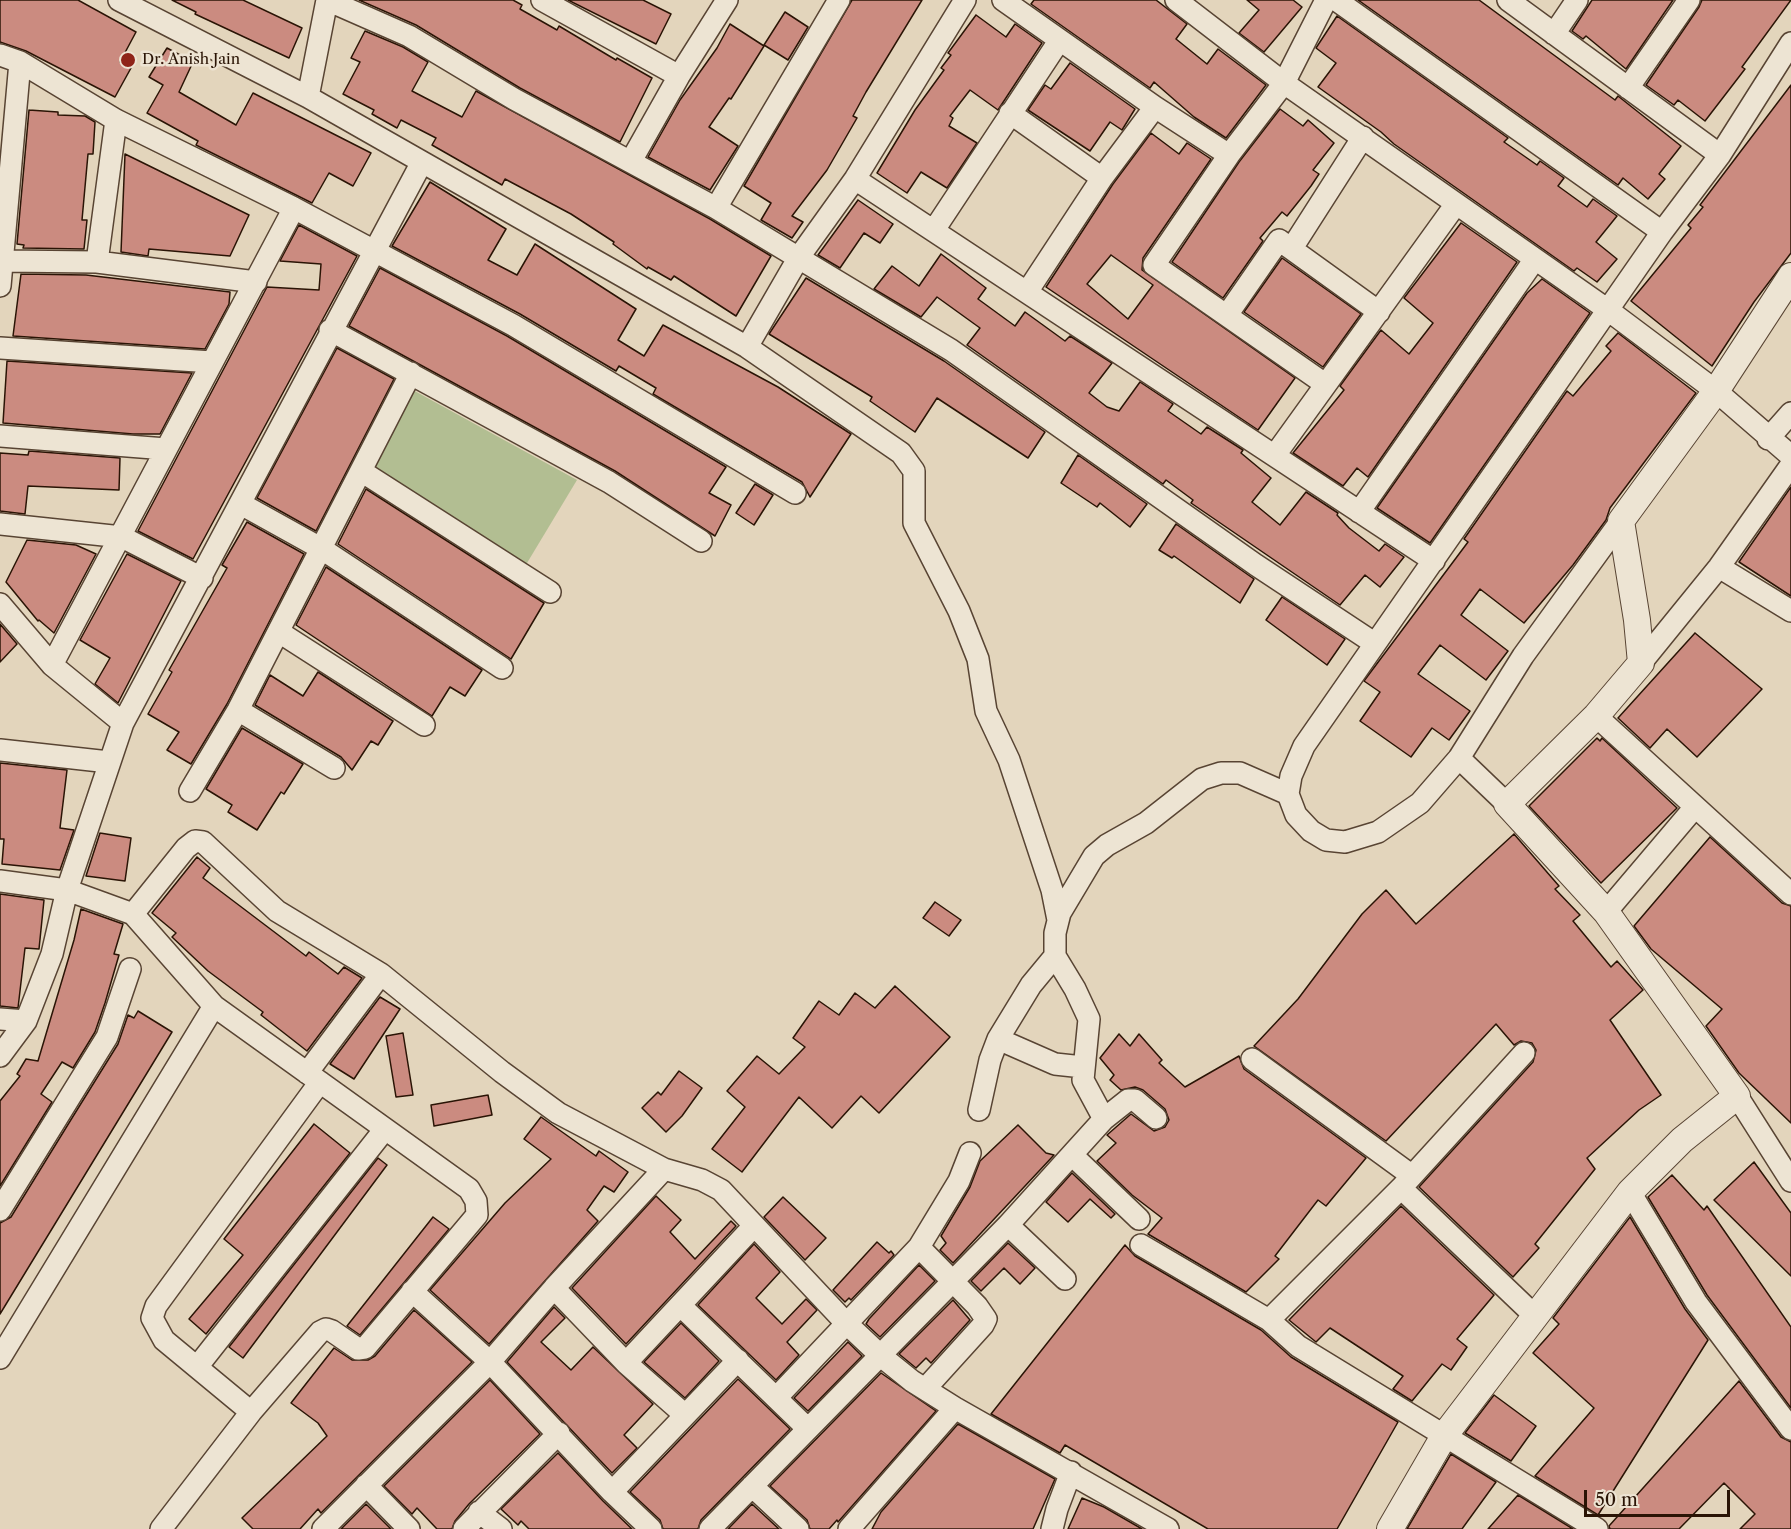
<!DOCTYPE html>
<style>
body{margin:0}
#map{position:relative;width:1791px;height:1529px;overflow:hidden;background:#e3d5bc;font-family:"Libre Caslon Text",serif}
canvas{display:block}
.scale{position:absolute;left:1584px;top:1490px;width:146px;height:27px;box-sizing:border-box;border:3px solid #2a1405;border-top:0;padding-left:8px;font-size:18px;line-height:21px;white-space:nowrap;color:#2a1405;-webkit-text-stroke:4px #ede4d3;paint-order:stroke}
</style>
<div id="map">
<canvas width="1791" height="1529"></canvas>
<div class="scale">50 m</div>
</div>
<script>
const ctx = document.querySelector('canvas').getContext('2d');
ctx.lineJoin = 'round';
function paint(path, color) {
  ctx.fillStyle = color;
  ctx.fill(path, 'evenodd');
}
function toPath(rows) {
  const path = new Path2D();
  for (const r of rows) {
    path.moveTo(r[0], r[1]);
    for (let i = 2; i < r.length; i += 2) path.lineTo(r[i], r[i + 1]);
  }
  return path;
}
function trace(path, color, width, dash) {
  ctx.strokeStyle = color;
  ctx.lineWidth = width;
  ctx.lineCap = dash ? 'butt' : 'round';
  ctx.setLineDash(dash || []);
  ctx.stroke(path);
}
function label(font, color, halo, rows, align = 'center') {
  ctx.font = font + ' "Libre Caslon Text",serif';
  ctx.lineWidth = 5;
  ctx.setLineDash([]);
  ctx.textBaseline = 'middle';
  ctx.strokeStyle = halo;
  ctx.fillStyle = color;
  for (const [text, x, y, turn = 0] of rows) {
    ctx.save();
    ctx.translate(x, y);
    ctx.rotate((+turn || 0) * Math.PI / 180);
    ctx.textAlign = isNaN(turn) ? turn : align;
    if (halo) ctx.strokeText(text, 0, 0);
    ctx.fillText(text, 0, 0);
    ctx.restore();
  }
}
const green = toPath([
 [411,389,577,480,524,568,365,466]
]);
const building = toPath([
 [0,0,78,0,136,32,120,62,131,68,115,97,26,51,0,42,0,0],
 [172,0,243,0,302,28,289,58,195,14,196,12,172,0],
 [359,0,513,0,522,5,520,9,557,30,559,26,616,60,617,58,652,78,620,142,520,88,416,25,359,0],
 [568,0,643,0,671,14,656,44,568,0],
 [852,0,922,0,866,92,853,116,857,118,827,170,792,216,803,222,792,238,761,220,771,203,744,186,852,0],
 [1034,0,1156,0,1187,24,1176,39,1207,64,1218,49,1266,85,1226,138,1194,117,1154,82,1150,88,1031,4,1034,0],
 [1247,0,1293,0,1302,7,1264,52,1239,33,1259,10,1247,0],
 [1358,0,1479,0,1615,100,1618,96,1681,146,1659,174,1665,179,1648,199,1623,178,1618,185,1358,0],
 [1592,0,1673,0,1626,69,1586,36,1583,39,1572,31,1592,0],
 [1702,0,1791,0,1742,67,1745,69,1705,121,1678,100,1674,105,1646,85,1699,7,1702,0],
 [785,12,808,27,788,60,764,45,785,12],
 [976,15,1006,37,1015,24,1042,43,998,110,970,90,950,116,953,118,949,126,977,143,947,188,921,172,907,193,877,173,915,110,944,70,941,68,951,55,948,53,976,15],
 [1337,16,1508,138,1504,142,1537,165,1540,161,1564,178,1558,186,1587,207,1593,199,1617,216,1596,242,1617,259,1597,282,1577,268,1574,271,1394,144,1381,132,1318,87,1336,63,1316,48,1337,16],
 [730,24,764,46,731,99,729,98,709,127,738,146,710,190,648,157,680,100,717,48,730,24],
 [365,31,403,47,428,62,412,91,462,117,476,91,710,219,771,256,736,316,674,276,671,280,648,267,647,269,613,244,614,242,571,214,505,179,502,185,432,145,436,138,401,120,397,128,372,114,374,110,343,94,360,62,351,58,365,31],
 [167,48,193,62,179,92,236,125,253,93,371,153,353,186,329,173,312,203,196,145,198,141,147,113,163,85,149,77,167,48],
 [1070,63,1135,109,1122,130,1110,122,1090,151,1028,110,1045,85,1051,89,1070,63],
 [1791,85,1791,253,1754,302,1712,366,1631,301,1691,228,1688,225,1703,207,1700,205,1791,85],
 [1280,109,1303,126,1308,120,1334,143,1313,170,1319,174,1311,186,1287,216,1282,212,1260,238,1263,241,1223,298,1172,262,1239,162,1280,109],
 [29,110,58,112,58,115,85,116,95,122,93,154,88,154,82,220,87,220,84,249,23,248,24,245,17,244,29,110],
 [1151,133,1179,154,1187,143,1211,159,1143,258,1142,270,1295,378,1258,430,1046,287,1113,184,1151,133],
 [1111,255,1153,285,1128,319,1087,284,1111,255],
 [125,154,249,215,230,256,149,249,148,256,121,252,125,154],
 [430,182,506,229,488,260,517,275,535,244,636,309,618,340,644,356,663,325,778,387,851,434,810,497,802,482,653,394,656,388,619,366,616,371,520,314,392,246,430,182],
 [858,200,893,224,880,243,864,233,840,268,818,255,858,200],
 [1461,223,1517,262,1368,477,1357,468,1343,486,1293,453,1344,390,1340,386,1381,330,1409,354,1433,323,1404,298,1461,223],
 [299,225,357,256,193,559,138,531,267,287,319,290,321,264,280,261,299,225],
 [941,254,986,288,978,299,1015,326,1025,312,1065,341,1070,336,1112,363,1089,393,1107,407,1119,411,1140,382,1173,404,1168,411,1201,434,1207,427,1243,450,1241,453,1271,478,1252,502,1280,525,1306,492,1338,513,1337,515,1349,528,1379,551,1385,544,1404,557,1380,587,1365,575,1340,605,1191,503,1193,500,1166,480,1163,484,967,345,980,328,937,297,921,317,874,289,892,266,919,286,941,254],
 [1282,258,1361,314,1323,367,1244,312,1282,258],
 [380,268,507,336,726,467,709,493,731,505,715,536,615,471,349,326,380,268],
 [21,274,86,275,230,292,229,304,205,349,13,336,21,274],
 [806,278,944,361,1045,432,1028,458,937,398,915,432,870,401,872,397,769,334,806,278],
 [1542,279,1590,313,1430,543,1377,508,1527,293,1542,279],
 [1618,333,1696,393,1610,508,1606,520,1573,565,1524,623,1480,589,1461,615,1508,651,1486,680,1440,645,1418,674,1470,711,1449,740,1432,728,1411,757,1360,721,1380,692,1364,681,1468,542,1464,539,1567,391,1573,396,1611,351,1606,346,1618,333],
 [337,348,394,379,316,531,257,498,337,348],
 [7,361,192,373,160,434,133,434,3,423,7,361],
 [29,451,120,458,119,490,28,486,25,514,0,511,0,453,28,455,29,451],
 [1078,455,1147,504,1130,527,1100,503,1097,507,1061,483,1078,455],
 [755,484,773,495,754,525,736,513,755,484],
 [1791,487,1791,596,1739,562,1791,487],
 [366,489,544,603,511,659,338,544,366,489],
 [247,522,304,554,227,704,191,764,167,750,179,732,148,714,172,672,169,670,227,568,222,565,247,522],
 [1176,524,1254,579,1240,603,1174,556,1172,558,1159,550,1176,524],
 [27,540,76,545,96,554,54,633,39,620,38,621,6,582,27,540],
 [127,554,181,581,118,703,95,684,110,658,80,640,127,554],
 [326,567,482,670,465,696,450,687,432,716,296,625,326,567],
 [1282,597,1345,639,1327,665,1266,620,1282,597],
 [0,624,17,644,0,662,0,624],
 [1695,633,1762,689,1697,757,1667,729,1650,748,1618,718,1695,633],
 [318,672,393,721,378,745,371,741,352,770,341,757,255,705,270,675,303,696,318,672],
 [242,728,303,764,284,794,281,792,257,830,228,812,232,805,206,789,242,728],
 [1597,738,1600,741,1602,738,1677,808,1601,883,1529,806,1597,738],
 [0,763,67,770,60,828,74,830,60,870,2,864,4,839,0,839,0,763],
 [100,833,131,838,125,881,86,876,100,833],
 [1514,834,1559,886,1555,889,1580,915,1573,921,1611,967,1617,961,1643,990,1610,1020,1661,1095,1639,1110,1587,1158,1595,1169,1535,1244,1539,1248,1513,1277,1419,1187,1533,1062,1536,1050,1532,1043,1521,1041,1514,1045,1496,1024,1386,1141,1254,1046,1298,999,1362,914,1386,890,1416,924,1514,834],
 [1710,837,1782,903,1791,906,1791,1123,1739,1073,1706,1026,1722,1009,1651,949,1634,926,1710,837],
 [197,857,210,868,203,878,306,956,309,952,338,974,344,967,362,978,307,1051,261,1015,263,1012,208,971,172,937,176,933,152,913,197,857],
 [0,894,44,900,39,949,25,948,18,1008,0,1006,0,894],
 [935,902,961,920,949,936,923,918,935,902],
 [81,909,123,924,114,954,119,955,105,1003,95,1032,73,1068,62,1062,41,1094,52,1102,0,1186,0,1101,20,1076,17,1074,26,1059,38,1061,74,940,81,909],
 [895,986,950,1037,879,1113,861,1096,832,1128,799,1097,742,1172,712,1149,745,1107,727,1091,757,1056,779,1074,805,1047,793,1038,819,1001,839,1015,855,993,875,1008,895,986],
 [380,997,400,1009,354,1079,330,1064,380,997],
 [138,1011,172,1032,0,1314,0,1223,11,1217,72,1118,118,1044,128,1015,134,1018,138,1011],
 [403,1033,413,1095,396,1097,386,1036,403,1033],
 [1119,1034,1130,1046,1139,1034,1162,1060,1159,1063,1185,1087,1239,1056,1244,1069,1366,1158,1326,1206,1318,1200,1275,1256,1279,1259,1246,1292,1148,1234,1162,1218,1132,1195,1097,1161,1116,1143,1107,1135,1131,1114,1154,1131,1165,1127,1169,1120,1165,1109,1143,1090,1135,1087,1121,1090,1110,1080,1114,1075,1100,1058,1119,1034],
 [679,1071,702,1088,682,1116,666,1132,642,1108,658,1092,661,1095,679,1071],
 [488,1095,492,1115,434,1126,431,1105,488,1095],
 [541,1117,596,1156,599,1151,628,1172,614,1192,604,1186,587,1210,598,1221,489,1344,430,1290,505,1203,551,1159,524,1139,541,1117],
 [314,1124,350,1153,206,1334,189,1319,243,1255,224,1239,314,1124],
 [1018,1125,1046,1153,1054,1155,953,1263,940,1250,946,1243,941,1236,970,1187,980,1161,1018,1125],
 [378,1158,387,1165,243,1358,229,1347,378,1158],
 [1754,1162,1791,1213,1791,1276,1714,1200,1754,1162],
 [1072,1173,1115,1214,1111,1218,1090,1199,1068,1222,1046,1202,1072,1173],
 [1672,1175,1704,1210,1707,1206,1791,1327,1791,1408,1707,1295,1648,1197,1672,1175],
 [656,1196,681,1220,670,1232,695,1259,731,1221,736,1226,626,1344,572,1288,656,1196],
 [783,1197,826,1238,805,1260,764,1217,783,1197],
 [1401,1206,1494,1295,1457,1339,1467,1347,1451,1370,1442,1364,1412,1401,1393,1389,1403,1376,1330,1328,1316,1342,1289,1320,1401,1206],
 [433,1217,449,1229,360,1335,347,1326,433,1217],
 [1630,1217,1685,1309,1708,1340,1598,1515,1535,1476,1594,1408,1533,1353,1559,1324,1553,1318,1630,1217],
 [877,1242,889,1253,891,1251,894,1255,851,1300,849,1298,845,1302,833,1290,877,1242],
 [1008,1243,1035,1268,1020,1284,1004,1268,981,1291,971,1281,1008,1243],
 [754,1244,780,1272,756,1298,782,1324,806,1299,817,1310,787,1342,799,1355,776,1380,698,1305,754,1244],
 [1125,1245,1135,1256,1261,1330,1291,1357,1398,1422,1337,1529,1208,1529,1065,1445,1060,1453,991,1414,1125,1245],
 [919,1265,935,1281,880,1337,866,1324,869,1319,919,1265],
 [953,1300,970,1320,931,1363,926,1358,916,1368,899,1354,953,1300],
 [554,1307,565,1318,541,1342,571,1370,593,1347,653,1404,624,1435,637,1448,612,1473,507,1362,554,1307],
 [414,1310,472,1362,321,1513,318,1509,300,1529,253,1529,242,1518,327,1436,318,1423,291,1403,334,1348,352,1360,368,1360,375,1356,414,1310],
 [681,1323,719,1361,685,1398,644,1362,681,1323],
 [848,1342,862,1356,808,1411,794,1398,848,1342],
 [881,1373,936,1411,838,1522,837,1520,829,1529,810,1529,807,1520,770,1486,881,1373],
 [738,1379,790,1429,701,1520,698,1529,663,1529,660,1520,630,1492,738,1379],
 [490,1380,540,1434,469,1504,455,1521,452,1529,437,1529,417,1508,412,1514,384,1486,490,1380],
 [1739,1381,1781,1437,1791,1442,1791,1529,1740,1529,1755,1514,1724,1483,1679,1529,1610,1529,1609,1526,1739,1381],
 [1494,1395,1536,1426,1511,1461,1465,1433,1494,1395],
 [958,1424,1055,1479,1033,1529,872,1529,881,1512,958,1424],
 [558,1453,603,1501,632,1529,529,1529,521,1521,518,1525,501,1509,558,1453],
 [1451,1454,1496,1482,1462,1529,1407,1529,1451,1454],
 [1518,1495,1573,1529,1488,1529,1518,1495],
 [1082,1498,1104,1507,1142,1529,1068,1529,1082,1498],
 [366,1504,391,1529,341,1529,366,1504],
 [752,1504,779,1529,728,1529,752,1504]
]);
const minor = toPath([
 [119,0,308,97,747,347,901,453,914,471,914,523,959,611,978,659,986,711,1009,760,1052,890,1058,920],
 [327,0,409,36,514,99,716,208,951,350,1256,565,1374,643],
 [542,0,679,76],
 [1003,0,1155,107,1229,155],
 [1176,0,1284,83,1608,310,1716,391,1791,456],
 [1336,0,1662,232],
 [1508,0,1720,155],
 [1554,34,1577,0],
 [0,55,20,62,116,120,294,208,513,325,795,493],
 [1628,88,1689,0],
 [308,97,327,0],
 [1010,113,1102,178],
 [631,161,679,76,727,0],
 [855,179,1434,561],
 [716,208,839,0],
 [934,230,1059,41],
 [1292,248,1363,137],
 [2,261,97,262,256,282],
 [97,262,116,120],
 [0,286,20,62],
 [1027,292,1102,178,1155,107],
 [1227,315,1279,240,1379,312],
 [330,330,609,482,701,541],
 [747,347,799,257,855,179,965,0],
 [0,348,212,362],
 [1325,384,1154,265,1229,155,1284,83,1326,0],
 [0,436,166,449],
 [1768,439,1791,413],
 [1275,455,1456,204],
 [361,471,550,592],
 [241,504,322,549,502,668],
 [1359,512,1535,259],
 [1621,521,1523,656,1459,758,1420,803,1378,832,1345,842,1326,840,1311,831,1296,815,1288,794,1291,776,1304,746,1662,232,1720,155,1791,43],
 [0,524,122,537,202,578],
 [1719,567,1791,611],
 [0,604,52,665,123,723],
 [279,632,424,725],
 [1641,663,1719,567,1791,465],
 [52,665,294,208],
 [238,710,334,768],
 [1596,716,1791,894],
 [0,750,109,762],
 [1459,758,1507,804],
 [190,791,238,710,411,373],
 [0,881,67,890,133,914,214,1006,469,1189,476,1201,477,1215,365,1348,358,1349,332,1331,326,1329,320,1332,251,1412],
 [1606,912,1695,807],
 [133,914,186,848,195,841,203,842,277,911,381,974,307,1073],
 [381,974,502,1072,558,1113,664,1169,702,1180,721,1190,846,1323,881,1356,912,1381,955,1408,1168,1529],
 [0,1019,26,1021],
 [998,1039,1055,1064,1083,1067],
 [0,1056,26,1021,52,954,67,890,123,723,422,162],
 [1252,1059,1411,1175],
 [1737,1096,1791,1181],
 [979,1110,990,1060,998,1039,1031,985,1055,956],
 [1104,1119,1083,1080,1089,1019,1075,989,1055,956,1055,933,1060,913,1094,856,1107,845,1146,823,1202,779,1221,773,1240,773,1288,794],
 [1072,1155,1139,1219],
 [1401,1188,1535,1316],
 [1630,1192,1696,1302,1791,1429],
 [0,1210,107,1037,130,969],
 [1008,1225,1065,1279],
 [1141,1245,1269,1320,1298,1346,1597,1529],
 [919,1247,977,1306,986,1319,983,1325,925,1389],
 [554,1288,664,1169],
 [412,1291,490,1362,612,1492,651,1529],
 [680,1305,808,1429],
 [1269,1320,1401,1188,1524,1053],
 [0,1358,214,1006],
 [626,1363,753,1227],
 [197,1367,385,1129],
 [777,1397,919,1247,959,1181,970,1153],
 [366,1485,409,1529],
 [752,1486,798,1529],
 [612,1492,738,1360],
 [479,1512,501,1529],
 [161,1529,251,1412,164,1340,152,1318,156,1306,320,1082],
 [323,1529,490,1362,554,1288,626,1363,685,1415],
 [464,1529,559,1433],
 [710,1529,1008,1225,1104,1119,1128,1100,1135,1100,1156,1118],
 [849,1529,955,1408],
 [1052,1529,1057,1509,1071,1472]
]);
const tertiary = toPath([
 [1390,1529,1444,1436,1630,1192,1682,1140,1737,1096,1606,912,1507,804,1596,716,1641,663,1637,620,1621,521,1716,391,1791,276]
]);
const markers = [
 [128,60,8,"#8f2418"]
];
const poiNames = [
 ["Dr. Anish Jain",142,60]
];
paint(green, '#b2be92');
paint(building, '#cb8b80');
trace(building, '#2a1405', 1.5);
trace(minor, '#584433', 24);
trace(tertiary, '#584433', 28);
trace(minor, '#ede4d3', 21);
trace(tertiary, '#ede4d3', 26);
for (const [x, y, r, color] of markers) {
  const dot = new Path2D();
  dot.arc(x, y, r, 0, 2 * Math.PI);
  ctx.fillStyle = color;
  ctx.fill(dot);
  trace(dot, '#ede4d3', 2);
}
label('15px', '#2a1405', '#ede4d3', poiNames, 'left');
</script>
